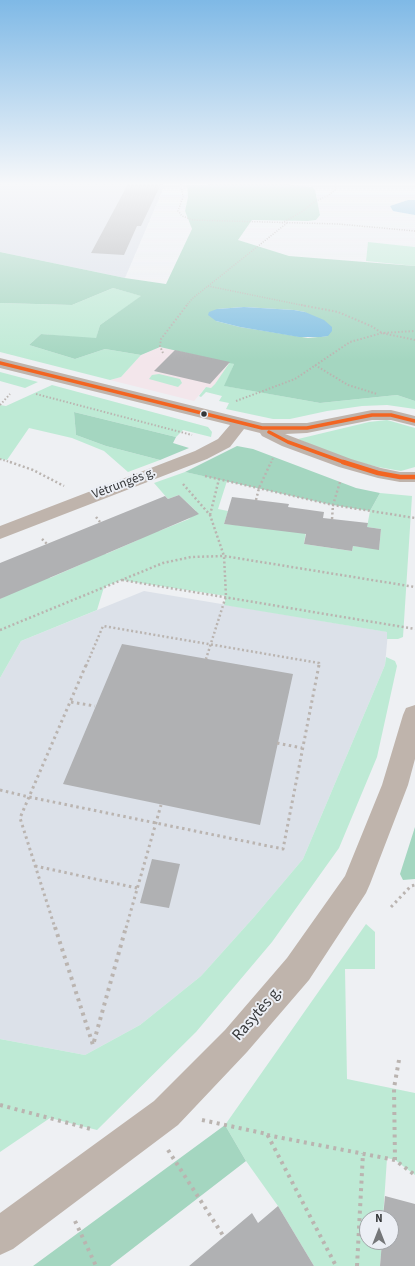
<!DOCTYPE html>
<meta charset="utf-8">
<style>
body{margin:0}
#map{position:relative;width:415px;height:1266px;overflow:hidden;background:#eef0f3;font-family:"Source Sans 3",sans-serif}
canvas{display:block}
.north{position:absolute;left:359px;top:1210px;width:40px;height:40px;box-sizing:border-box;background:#eceff5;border:1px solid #a2a5a9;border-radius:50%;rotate:0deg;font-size:11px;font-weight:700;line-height:16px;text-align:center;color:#343638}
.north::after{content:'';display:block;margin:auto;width:14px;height:18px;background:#757779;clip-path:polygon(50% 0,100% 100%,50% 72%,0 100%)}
</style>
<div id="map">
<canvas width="415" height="1266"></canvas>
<div class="north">N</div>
</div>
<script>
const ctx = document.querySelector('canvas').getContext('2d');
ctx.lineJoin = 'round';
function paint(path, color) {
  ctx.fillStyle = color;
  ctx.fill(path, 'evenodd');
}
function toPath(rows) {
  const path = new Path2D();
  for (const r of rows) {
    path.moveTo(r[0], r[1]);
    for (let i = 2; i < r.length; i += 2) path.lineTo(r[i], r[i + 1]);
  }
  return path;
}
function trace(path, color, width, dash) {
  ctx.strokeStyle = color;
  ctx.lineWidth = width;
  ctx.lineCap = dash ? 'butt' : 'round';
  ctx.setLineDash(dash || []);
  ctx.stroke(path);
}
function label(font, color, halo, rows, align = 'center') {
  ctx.font = font + ' "Source Sans 3",sans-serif';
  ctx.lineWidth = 4;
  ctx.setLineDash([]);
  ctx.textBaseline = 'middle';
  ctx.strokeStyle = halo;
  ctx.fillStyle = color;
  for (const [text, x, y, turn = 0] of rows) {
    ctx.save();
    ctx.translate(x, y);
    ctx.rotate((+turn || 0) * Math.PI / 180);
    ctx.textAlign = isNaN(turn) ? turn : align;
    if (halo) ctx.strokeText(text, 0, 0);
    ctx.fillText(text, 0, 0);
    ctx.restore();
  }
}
const commercial = toPath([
 [160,347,175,350,230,362,215,384,211,388,206,387,194,401,110,380,121,377,141,355]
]);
const built = toPath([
 [0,184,162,184,164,187,125,278,0,252],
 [144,591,388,632,385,665,303,859,254,917,201,976,140,1025,85,1055,0,1039,0,678,21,641]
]);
const green = toPath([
 [368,242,415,247,415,266,366,261],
 [113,288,142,296,100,325,96,339,41,334,29,345,75,359,105,349,141,355,121,377,110,380,0,352,0,303,72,305],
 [230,362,234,364,225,386,320,403,397,395,415,401,415,409,387,405,362,406,327,411,290,419,273,419,226,409,229,403,219,401,222,396,206,392,201,397,199,396,206,387,211,388,215,384],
 [0,372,38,382,25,388,0,381],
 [159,374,180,379,182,383,178,387,149,379,152,375],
 [52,385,208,427,212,432,211,437,183,430,176,437,74,412,76,435,106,446,160,460,128,472,104,451,72,438,29,428,7,460,0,459,0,405,6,406],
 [387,420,415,428,415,467,401,471,378,467,342,458,298,439,369,422],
 [185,472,227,481,218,509,228,511,224,524,306,531,304,544,352,551,353,546,379,549,381,529,367,527,370,511,380,493,412,496,403,637,398,639,387,639,387,632,224,605,226,596,121,580,104,587,97,610,21,641,0,678,0,599,47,574,50,578,84,563,103,551,106,554,138,540,156,528,159,531,189,519,196,511,179,495,168,499,154,483],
 [386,657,395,661,397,666,377,757,339,848,272,942,196,1032,97,1130,50,1118,0,1152,0,1039,85,1055,140,1025,201,976,254,917,303,859,385,665],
 [366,924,375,932,375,969,345,969,347,1079,415,1093,415,1175,395,1160,387,1158,383,1218,367,1218,367,1242,382,1242,380,1266,314,1266,278,1206,246,1161,225,1125]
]);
const forest = toPath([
 [214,184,281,184,312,187,315,190,320,215,316,220,308,221,252,220,238,240,289,256,415,266,415,401,397,395,320,403,224,386,234,364,160,347,141,355,105,349,75,359,29,345,41,334,96,338,100,325,141,296,113,288,72,305,0,303,0,252,125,278,166,284,192,229,185,211,188,197,187,185,207,185],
 [244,307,294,310,305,312,328,336,308,338,240,327,216,321,217,309],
 [74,412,176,437,173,443,189,448,160,460,106,446,76,435],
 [237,446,253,449,356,488,380,493,370,511,333,505,185,472],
 [415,827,415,879,403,880,400,874],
 [225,1125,246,1161,110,1266,33,1266]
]);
const water = toPath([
 [408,200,415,200,415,215,398,212,393,211,390,206],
 [244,307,294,310,305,312,324,320,332,327,332,331,328,336,321,337,299,337,240,327,216,321,208,315,209,312,217,309]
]);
const building = toPath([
 [128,184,161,184,141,226,137,226,124,255,91,253],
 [175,350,230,362,210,384,154,371],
 [179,495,199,514,0,599,0,563,165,496,168,499],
 [232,497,289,504,288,507,324,512,323,518,368,523,367,527,381,529,379,550,353,546,352,551,304,544,306,534,224,524],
 [122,644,293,674,260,825,63,784],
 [152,859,180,864,169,908,140,903],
 [385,1196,415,1204,415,1266,380,1266,382,1242,391,1242,391,1218,383,1218],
 [278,1206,314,1266,189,1266,252,1213,258,1223]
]);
const pathFar4 = toPath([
 [181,184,183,197,178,211,182,216,193,220,338,224,415,231],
 [282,223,303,211,314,202,329,195,336,189,335,184],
 [208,286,306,306],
 [186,306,193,298,287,223]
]);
const pathFar3 = toPath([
 [301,305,338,312,371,326,382,333,415,340],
 [163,353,160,346,161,339,187,305],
 [315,365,348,385,377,394],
 [36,394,192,435],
 [236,401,295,379,350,342,382,333,415,331],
 [0,405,10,394],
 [0,459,13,463],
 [271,463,273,458]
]);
const pathFar2 = toPath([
 [10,462,33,470,64,486],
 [205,476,333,505,415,518],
 [183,484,210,515,224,556,226,596,206,659],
 [256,500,259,488,271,462],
 [210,515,219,479],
 [96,517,100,522],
 [332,519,333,505,340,482],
 [42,539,47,544],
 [122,580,415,629],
 [0,630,163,563,191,557,224,556,415,587],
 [86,666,103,626,319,663,318,666]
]);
const pathFar1 = toPath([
 [86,665,29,797,283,849,319,665],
 [71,702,95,706],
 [277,743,302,748],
 [0,790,29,797,20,818,55,928],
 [35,866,137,888],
 [391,907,411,886,415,885],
 [126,928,161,805]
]);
const path = toPath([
 [55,927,93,1045,126,927],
 [0,1105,91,1129],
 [202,1120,267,1134,336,1266],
 [267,1135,395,1160,415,1175],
 [168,1150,224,1237],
 [395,1160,394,1088,399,1060],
 [75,1221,96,1266],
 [357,1266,363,1153]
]);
const minor = toPath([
 [0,358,262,423,307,423,372,410,391,410,415,416,415,426,391,420,372,420,307,433,285,434,351,459,381,468,400,472,415,472,415,482,400,482,378,478,339,467,282,446,262,436,260,433,244,429,230,447,207,459,0,539,0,526,195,451,218,439,230,425,0,368,0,358],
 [415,705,415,759,408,785,370,884,366,893,309,980,247,1052,178,1125,13,1249,0,1255,0,1213,154,1101,225,1030,287,958,345,876,382,785,403,715,406,708,415,705]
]);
const bus1Far1 = toPath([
 [0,363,262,428,307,428,372,415,391,415,415,421],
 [269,432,288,442,346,463]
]);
const bus1 = toPath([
 [343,462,378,473,400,477,415,477]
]);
const markers = [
 [204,414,3.5,"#343638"]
];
const streetNames = [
 ["Vėtrungės g.",124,484,-21]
];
const nearStreetnames = [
 ["Rasytės g.",258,1014,-49]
];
paint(commercial, '#f3e6eb');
paint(built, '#dce1e9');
paint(green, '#beead5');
paint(forest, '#a4d6c0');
paint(water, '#82c0e2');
paint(building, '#b0b1b3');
trace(pathFar4, '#bab4b0', 1.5, [1, 1.5]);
trace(pathFar3, '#bab4b0', 2, [1.5, 2]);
trace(pathFar2, '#bab4b0', 2.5, [2, 2.5]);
trace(pathFar1, '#bab4b0', 3, [2.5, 3.5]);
trace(path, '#bab4b0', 4, [3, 4.5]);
paint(minor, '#bfb4ac');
trace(bus1Far1, '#f26522', 3.5);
trace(bus1, '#f26522', 4.5);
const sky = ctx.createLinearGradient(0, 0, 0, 361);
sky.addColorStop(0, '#7fb9e6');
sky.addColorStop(0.51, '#f7f8fa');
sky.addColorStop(1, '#f7f8fa00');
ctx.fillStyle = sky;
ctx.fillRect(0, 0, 415, 361);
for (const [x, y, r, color] of markers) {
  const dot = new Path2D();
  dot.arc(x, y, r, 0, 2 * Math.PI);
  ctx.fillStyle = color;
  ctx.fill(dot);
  trace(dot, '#eceff5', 1.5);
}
label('13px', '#343638', '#eceff5', streetNames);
label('16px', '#343638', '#eceff5', nearStreetnames);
</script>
